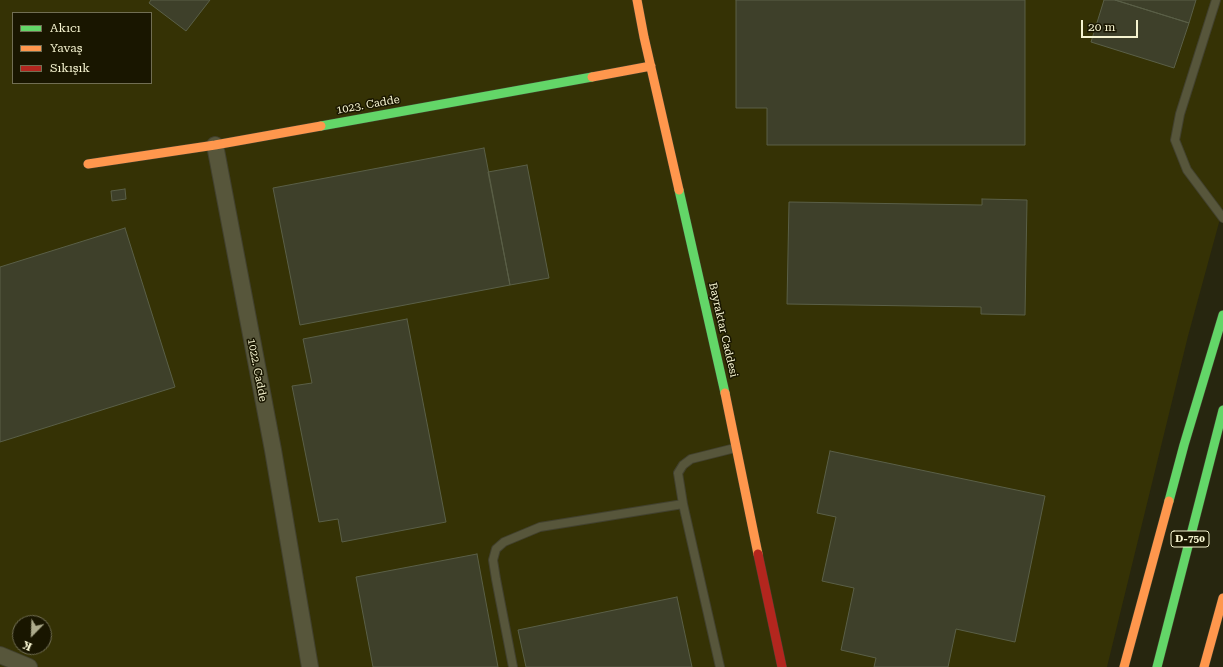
<!DOCTYPE html>
<meta charset="utf-8">
<style>
body{margin:0}
#map{position:relative;width:1223px;height:667px;overflow:hidden;background:#27260f;font-family:"Roboto Serif",serif}
canvas{display:block}
.legend{position:absolute;left:12px;top:12px;width:140px;height:72px;box-sizing:border-box;background:#191600;border:1px solid #716e53;margin:0;padding:5px 7px;list-style:none;font-size:12px;color:#f5f3cf}
.legend li{display:flex;align-items:center;gap:8px;height:20px}
.legend b{width:20px;border:1px solid #716e53}
.north{position:absolute;left:12px;top:615px;width:40px;height:40px;box-sizing:border-box;background:#191600;border:1px solid #716e53;border-radius:50%;rotate:203deg;font-size:11px;font-weight:700;line-height:16px;text-align:center;color:#f5f3cf}
.north::after{content:'';display:block;margin:auto;width:14px;height:18px;background:#adab8c;clip-path:polygon(50% 0,100% 100%,50% 72%,0 100%)}
.scale{position:absolute;left:1081px;top:20px;width:57px;height:18px;box-sizing:border-box;border:2px solid #f5f3cf;border-top:0;padding-left:5px;font-size:12px;line-height:14px;white-space:nowrap;color:#f5f3cf;-webkit-text-stroke:3px #191600;paint-order:stroke}
</style>
<div id="map">
<canvas width="1223" height="667"></canvas>
<ul class="legend">
<li><b style="height:5px;background:#63d668"></b>Akıcı</li>
<li><b style="height:5px;background:#ff974d"></b>Yavaş</li>
<li><b style="height:5px;background:#b3261e"></b>Sıkışık</li>
</ul>
<div class="north">K</div>
<div class="scale">20 m</div>
</div>
<script>
const ctx = document.querySelector('canvas').getContext('2d');
ctx.lineJoin = 'round';
function paint(path, color) {
  ctx.fillStyle = color;
  ctx.fill(path, 'evenodd');
}
function toPath(rows) {
  const path = new Path2D();
  for (const r of rows) {
    path.moveTo(r[0], r[1]);
    for (let i = 2; i < r.length; i += 2) path.lineTo(r[i], r[i + 1]);
  }
  return path;
}
function trace(path, color, width, dash) {
  ctx.strokeStyle = color;
  ctx.lineWidth = width;
  ctx.lineCap = dash ? 'butt' : 'round';
  ctx.setLineDash(dash || []);
  ctx.stroke(path);
}
function label(font, color, halo, rows, align = 'center') {
  ctx.font = font + ' "Roboto Serif",serif';
  ctx.lineWidth = 3;
  ctx.setLineDash([]);
  ctx.textBaseline = 'middle';
  ctx.strokeStyle = halo;
  ctx.fillStyle = color;
  for (const [text, x, y, turn = 0] of rows) {
    ctx.save();
    ctx.translate(x, y);
    ctx.rotate((+turn || 0) * Math.PI / 180);
    ctx.textAlign = isNaN(turn) ? turn : align;
    if (halo) ctx.strokeText(text, 0, 0);
    ctx.fillText(text, 0, 0);
    ctx.restore();
  }
}
const built = toPath([
 [0,0,1223,0,1223,208,1188,336,1107,667,0,667],
 [13,13,151,13,151,83,13,83],
 [20,623,44,623,44,647,20,647]
]);
const building = toPath([
 [151,0,210,0,186,31,149,3,151,0],
 [736,0,1025,0,1025,145,767,145,767,108,736,108,736,0],
 [1104,0,1115,0,1189,23,1174,68,1091,42,1104,0],
 [1115,0,1196,0,1189,23,1115,0],
 [484,148,510,285,300,325,273,188,484,148],
 [527,165,549,278,510,285,488,172,527,165],
 [125,189,126,199,112,201,111,191,125,189],
 [982,199,1027,200,1025,315,981,314,981,307,787,304,789,202,982,205,982,199],
 [125,228,175,387,0,442,0,267,125,228],
 [407,319,446,522,342,542,338,519,319,522,292,386,312,383,303,339,407,319],
 [830,451,1045,496,1015,642,956,629,948,667,874,667,876,658,841,650,854,588,822,581,836,517,817,513,830,451],
 [477,554,498,667,373,667,356,577,477,554],
 [677,597,692,667,526,667,518,630,677,597]
]);
const lane = toPath([
 [1216,0,1180,114,1175,140,1187,170,1223,218],
 [513,667,496,579,493,560,496,549,504,542,540,527,683,504],
 [720,667,683,504,678,473,683,465,691,459,735,448]
]);
const street = toPath([
 [215,145,273,450,310,667],
 [0,655,29,667]
]);
const fast = toPath([
 [321,126,592,77],
 [679,190,725,393],
 [1169,501,1184,445,1223,315],
 [1157,667,1223,410]
]);
const slow = toPath([
 [637,0,644,37,679,190],
 [592,77,651,66],
 [88,164,215,145,321,126],
 [725,393,758,554],
 [1124,667,1169,501],
 [1204,667,1223,598]
]);
const jam = toPath([
 [758,554,782,667]
]);
const shields = [
 [1190,539,38]
];
const shieldNames = [
 ["D-750",1190,539]
];
const streetNames = [
 ["1023. Cadde",368,105,-10],
 ["Bayraktar Caddesi",723,330,77],
 ["1022. Cadde",257,370,79]
];
paint(built, '#353205');
paint(building, '#3e402a');
trace(building, '#5a5f47', 1);
trace(lane, '#42412e', 10);
trace(street, '#42412e', 18);
trace(fast, '#42412e', 10);
trace(slow, '#42412e', 10);
trace(jam, '#42412e', 10);
trace(lane, '#57563b', 8);
trace(street, '#57563b', 16);
trace(fast, '#63d668', 9);
trace(slow, '#ff974d', 9);
trace(jam, '#b3261e', 9);
for (const [x, y, w] of shields) {
  const box = new Path2D();
  box.roundRect(x - w / 2, y - 8, w, 16, 3);
  ctx.fillStyle = '#191600';
  ctx.fill(box);
  trace(box, '#f5f3cf', 1);
}
label('bold 10px', '#f5f3cf', null, shieldNames);
label('11px', '#f5f3cf', '#191600', streetNames);
</script>
